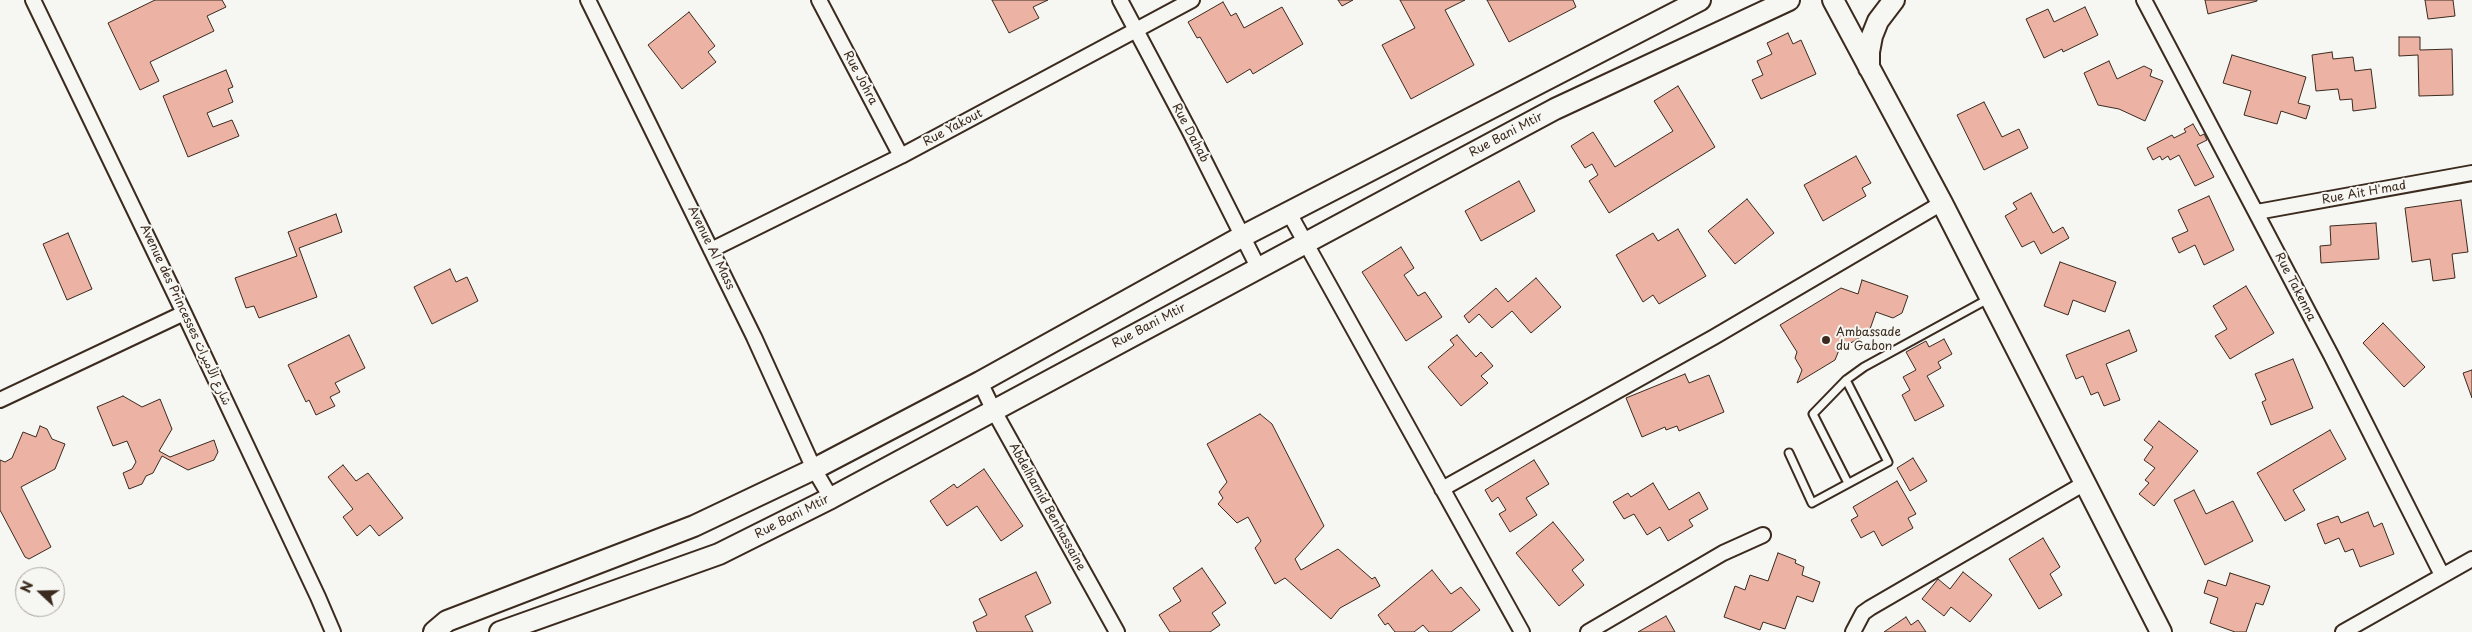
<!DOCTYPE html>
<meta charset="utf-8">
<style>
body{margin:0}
#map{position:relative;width:2472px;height:632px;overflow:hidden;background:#f6f6f2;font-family:"Playpen Sans",sans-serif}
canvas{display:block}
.north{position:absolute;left:15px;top:567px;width:50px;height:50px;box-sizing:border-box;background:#f6f6f2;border:1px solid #aba49d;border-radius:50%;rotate:291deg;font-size:14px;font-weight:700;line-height:20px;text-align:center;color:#3b2a1e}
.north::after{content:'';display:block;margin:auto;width:18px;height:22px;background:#3b2a1e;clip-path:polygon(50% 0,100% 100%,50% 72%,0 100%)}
</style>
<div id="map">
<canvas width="2472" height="632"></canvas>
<div class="north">N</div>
</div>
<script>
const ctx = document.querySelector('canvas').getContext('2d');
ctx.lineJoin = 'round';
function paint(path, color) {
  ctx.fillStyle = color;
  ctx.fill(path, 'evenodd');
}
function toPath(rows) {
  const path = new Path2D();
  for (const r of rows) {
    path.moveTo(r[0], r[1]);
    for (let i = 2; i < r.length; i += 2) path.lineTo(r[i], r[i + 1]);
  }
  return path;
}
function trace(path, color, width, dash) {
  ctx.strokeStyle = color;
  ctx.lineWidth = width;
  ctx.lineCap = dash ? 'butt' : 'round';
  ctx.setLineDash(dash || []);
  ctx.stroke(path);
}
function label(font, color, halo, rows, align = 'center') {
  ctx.font = font + ' "Playpen Sans","Playpen Sans Arabic",sans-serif';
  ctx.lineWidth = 4;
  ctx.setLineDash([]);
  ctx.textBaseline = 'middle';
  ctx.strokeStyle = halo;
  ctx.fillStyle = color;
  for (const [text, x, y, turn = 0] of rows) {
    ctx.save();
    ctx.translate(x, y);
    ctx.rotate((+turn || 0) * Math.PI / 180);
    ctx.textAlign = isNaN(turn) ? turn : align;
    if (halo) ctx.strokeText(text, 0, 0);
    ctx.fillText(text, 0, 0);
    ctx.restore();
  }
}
const building = toPath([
 [155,0,222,0,226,7,207,16,214,31,150,62,159,81,140,90,108,23,155,0],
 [992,0,1048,0,1033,7,1039,18,1009,33,992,0],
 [1338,0,1353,0,1342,6,1338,0],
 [1400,0,1465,0,1445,10,1474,65,1411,99,1382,45,1415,28,1400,0],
 [1487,0,1573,0,1576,7,1509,42,1487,0],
 [2205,0,2257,0,2257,1,2208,14,2205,0],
 [2425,0,2453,0,2455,16,2428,19,2425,0],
 [1223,2,1231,16,1236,13,1244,28,1282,7,1303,44,1253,74,1250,69,1227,83,1200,37,1197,38,1188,22,1223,2],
 [2085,7,2098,35,2063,52,2062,49,2044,58,2026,19,2048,9,2054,22,2085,7],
 [689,12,715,46,708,52,716,62,682,89,648,45,689,12],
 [1788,33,1793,44,1801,40,1816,74,1761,99,1752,80,1763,75,1757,61,1772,54,1767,43,1788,33],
 [2399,37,2420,37,2420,50,2452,49,2453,95,2419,96,2418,55,2399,56,2399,37],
 [2332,52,2333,59,2353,57,2355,71,2371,69,2376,108,2353,111,2352,99,2340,100,2338,89,2316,91,2312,55,2332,52],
 [2232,55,2306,77,2298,103,2310,106,2306,119,2281,111,2277,124,2244,115,2251,91,2223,83,2232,55],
 [2109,61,2117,79,2144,66,2152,70,2150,76,2163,81,2145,121,2119,109,2098,105,2084,73,2109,61],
 [226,70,233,87,228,89,233,102,207,113,213,127,232,120,239,136,188,157,163,96,226,70],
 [1678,86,1715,147,1609,213,1589,181,1598,175,1592,164,1585,168,1571,146,1593,132,1615,167,1673,131,1654,101,1678,86],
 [1984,102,2002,137,2019,129,2028,148,1984,170,1957,115,1984,102],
 [2193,124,2200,136,2204,134,2207,140,2197,145,2214,177,2195,186,2179,155,2170,160,2168,156,2162,160,2160,156,2153,160,2147,148,2172,135,2174,138,2186,132,2184,129,2193,124],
 [1856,156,1871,183,1862,188,1866,196,1823,221,1804,185,1856,156],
 [1519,181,1535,211,1481,241,1465,211,1519,181],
 [2031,193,2053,233,2063,227,2069,238,2041,254,2034,241,2022,247,2005,216,2017,209,2013,203,2031,193],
 [2209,196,2234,250,2204,265,2195,245,2179,253,2172,238,2188,231,2178,210,2209,196],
 [1747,199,1774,233,1735,264,1708,231,1747,199],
 [2461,200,2468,252,2452,254,2455,278,2433,281,2430,259,2412,262,2405,208,2461,200],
 [336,214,342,232,299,248,317,297,259,318,254,306,246,308,235,278,297,256,288,232,336,214],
 [2376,223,2379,259,2321,263,2320,246,2331,245,2330,226,2376,223],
 [1678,229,1706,276,1659,304,1653,295,1643,302,1616,255,1653,233,1658,241,1678,229],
 [68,233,92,289,67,300,43,244,68,233],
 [1401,247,1414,268,1404,275,1418,296,1425,292,1442,317,1406,341,1362,272,1401,247],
 [2060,262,2116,282,2105,312,2073,300,2068,315,2044,306,2060,262],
 [450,269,456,282,467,277,478,301,432,324,414,287,450,269],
 [1536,278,1561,307,1531,333,1512,311,1492,328,1479,314,1469,323,1464,316,1496,288,1508,302,1536,278],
 [1862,280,1908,296,1902,313,1893,318,1876,312,1869,332,1839,350,1835,360,1797,383,1802,370,1795,358,1797,352,1780,325,1841,288,1858,294,1862,280],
 [2246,286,2274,333,2230,359,2215,336,2227,329,2213,306,2246,286],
 [2383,323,2425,367,2404,387,2363,343,2383,323],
 [2129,330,2137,351,2106,364,2120,400,2104,406,2098,392,2091,395,2083,376,2076,379,2066,355,2129,330],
 [349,335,365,368,335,383,340,392,330,397,335,406,316,415,309,400,306,402,288,365,349,335],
 [1457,335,1476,357,1481,352,1493,366,1481,376,1488,383,1461,406,1428,367,1454,345,1450,340,1457,335],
 [1944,339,1952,354,1938,362,1941,368,1927,376,1944,406,1915,421,1902,395,1910,390,1903,377,1916,370,1906,352,1926,341,1929,347,1944,339],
 [2293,359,2313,408,2271,425,2262,402,2266,400,2255,374,2293,359],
 [2472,370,2472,398,2463,373,2472,370],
 [1685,374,1689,383,1709,375,1724,412,1679,431,1677,426,1666,430,1665,427,1642,437,1626,398,1685,374],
 [123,396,142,407,160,399,172,429,159,451,170,457,214,440,218,452,214,460,188,470,162,456,153,473,146,476,142,484,129,489,123,473,132,469,136,462,127,441,113,446,97,407,123,396],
 [1260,414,1272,424,1324,526,1295,559,1301,570,1338,549,1372,579,1375,577,1380,586,1340,608,1331,619,1285,578,1275,584,1255,548,1261,541,1248,517,1237,523,1218,504,1223,498,1219,492,1227,482,1207,444,1260,414],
 [2159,421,2198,451,2154,506,2139,494,2149,483,2145,480,2155,468,2144,460,2153,447,2144,440,2159,421],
 [40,426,47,429,52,439,65,444,55,469,21,487,51,547,29,559,25,557,0,510,0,460,5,462,12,458,23,432,36,437,40,426],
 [2330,430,2346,459,2293,490,2305,510,2285,521,2257,473,2330,430],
 [1913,458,1927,481,1910,491,1897,468,1913,458],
 [1534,460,1549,484,1526,498,1537,515,1510,532,1499,514,1506,510,1498,497,1492,502,1485,490,1534,460],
 [343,465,356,481,368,473,403,518,379,536,370,525,357,536,343,517,353,509,328,477,343,465],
 [984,469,1023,526,1001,541,977,506,947,526,930,501,954,484,957,488,984,469],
 [1897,481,1916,514,1908,518,1913,528,1882,546,1874,531,1861,538,1851,520,1858,516,1853,507,1897,481],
 [1653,483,1669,510,1699,492,1708,509,1689,520,1693,526,1668,541,1660,527,1647,535,1634,514,1624,519,1613,502,1628,493,1631,497,1653,483],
 [2194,490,2206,514,2233,501,2253,541,2205,565,2174,500,2194,490],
 [2368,512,2374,527,2382,523,2394,554,2360,567,2353,549,2345,552,2339,538,2325,544,2317,524,2338,516,2341,523,2368,512],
 [1553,522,1584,560,1572,570,1584,585,1559,606,1516,553,1553,522],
 [2043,538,2060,567,2050,574,2062,595,2039,609,2009,559,2043,538],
 [1778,553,1796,560,1795,563,1804,567,1802,575,1820,582,1813,602,1797,596,1785,629,1763,622,1760,630,1724,617,1735,586,1745,590,1750,575,1768,581,1778,553],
 [1202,568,1226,603,1212,613,1220,625,1210,632,1170,632,1159,615,1181,601,1173,588,1202,568],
 [1432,570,1451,594,1461,587,1480,610,1451,632,1429,632,1423,625,1414,632,1395,632,1388,623,1385,625,1378,615,1432,570],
 [1036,572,1051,603,1025,616,1033,632,977,632,973,622,987,615,979,599,1036,572],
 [1963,572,1992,595,1970,622,1951,607,1944,616,1922,599,1938,579,1950,589,1963,572],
 [2230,573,2270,586,2263,605,2256,603,2246,632,2235,632,2210,623,2218,598,2204,593,2208,580,2226,586,2230,573],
 [1666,616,1675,632,1638,632,1666,616],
 [1906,617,1911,625,1918,620,1926,632,1884,632,1906,617]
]);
const lane = toPath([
 [1846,380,1813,414,1848,483],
 [1789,453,1812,503,1888,462,1846,380,1864,367,1990,298]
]);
const street = toPath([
 [33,0,184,313,318,597,333,632],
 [588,0,754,337,814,469,831,498],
 [819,0,901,156],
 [1120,0,1189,130,1258,267],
 [2144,0,2331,355,2442,575],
 [2257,212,2472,173],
 [1289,213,1522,632],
 [711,250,901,156,1192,0],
 [980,382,994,411,1117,632],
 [0,400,184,313],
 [1442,489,1714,337,1942,203],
 [1588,632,1723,553,1763,535],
 [1853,632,1863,613,1870,608,2085,483],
 [2343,632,2472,559]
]);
const secondary = toPath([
 [1833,0,1942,203,2161,632],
 [1869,68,1869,52,1872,36,1878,21,1894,0],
 [434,632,447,621,694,526,814,469,980,382,1243,236,1700,0],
 [500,632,719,554,831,498,1555,109,1789,0]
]);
const markers = [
 [1826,340,5,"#3b2a1e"]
];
const streetNames = [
 ["Rue Johra",860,78,62],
 ["Rue Yakout",953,128,-28],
 ["Rue Dahab",1190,133,62],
 ["Rue Bani Mtir",1506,135,-28],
 ["Rue Ait H'mad",2364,193,-10],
 ["Avenue Al Mass",711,248,64],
 ["Rue Takenna",2295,287,63],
 ["Avenue des Princesses شارع الأميرات",185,315,65],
 ["Rue Bani Mtir",1149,326,-28],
 ["Abdelhamid Benhassaine",1047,507,61],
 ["Rue Bani Mtir",792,517,-27]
];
const poiNames = [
 ["Ambassade",1836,333],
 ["du Gabon",1836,347]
];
paint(building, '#ecb3a4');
trace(building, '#3b2a1e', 1);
trace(lane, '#3b2a1e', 11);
trace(street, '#3b2a1e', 18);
trace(secondary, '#3b2a1e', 24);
trace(lane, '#f6f6f2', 7);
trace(street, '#f6f6f2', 14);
trace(secondary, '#f6f6f2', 20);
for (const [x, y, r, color] of markers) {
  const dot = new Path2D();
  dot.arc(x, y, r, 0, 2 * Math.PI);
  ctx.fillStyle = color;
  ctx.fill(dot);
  trace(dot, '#f6f6f2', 2);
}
label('12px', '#3b2a1e', '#f6f6f2', streetNames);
label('12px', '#3b2a1e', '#f6f6f2', poiNames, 'left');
</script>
